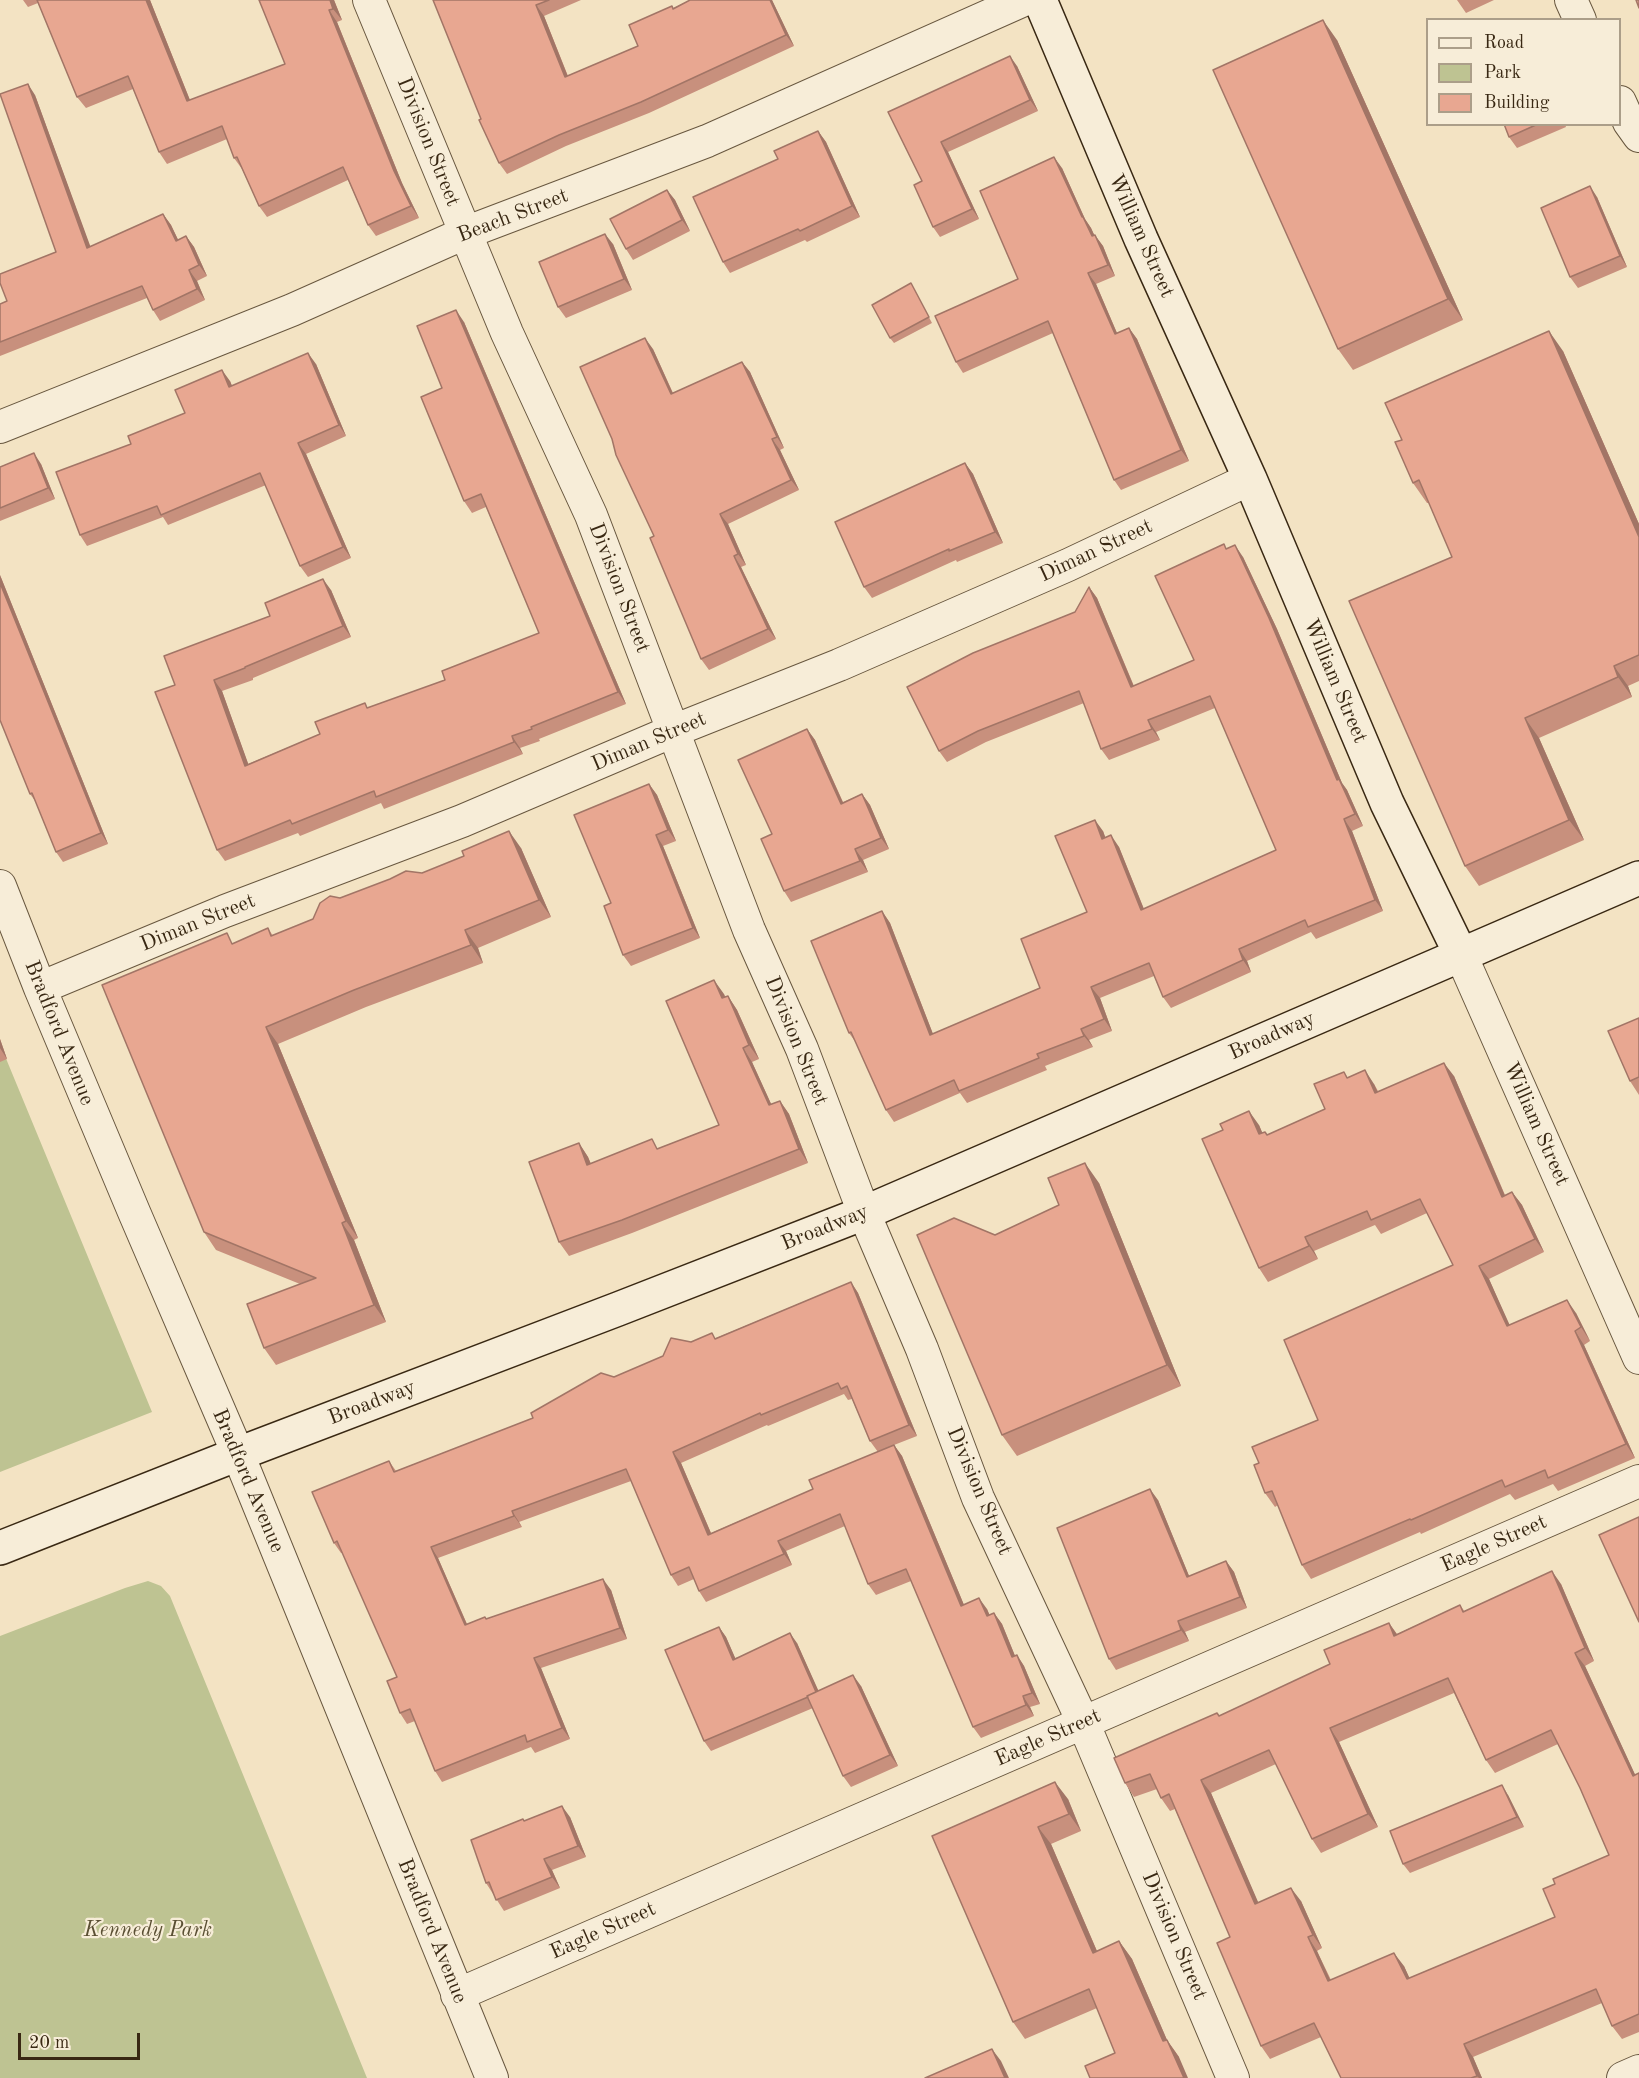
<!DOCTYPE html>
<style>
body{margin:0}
#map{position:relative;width:1639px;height:2078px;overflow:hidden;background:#f3e3c3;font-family:"Old Standard TT",serif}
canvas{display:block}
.legend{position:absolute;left:1426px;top:18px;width:195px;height:108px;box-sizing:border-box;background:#f7edd8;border:2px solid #ab9e89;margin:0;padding:8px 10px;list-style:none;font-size:18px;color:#392813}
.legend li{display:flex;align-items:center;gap:12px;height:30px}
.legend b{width:30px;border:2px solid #ab9e89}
.scale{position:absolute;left:18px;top:2033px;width:122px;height:27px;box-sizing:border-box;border:3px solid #392813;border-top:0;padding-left:8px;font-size:18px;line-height:21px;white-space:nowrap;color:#392813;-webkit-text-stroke:4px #f7edd8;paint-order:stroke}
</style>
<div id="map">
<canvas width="1639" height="2078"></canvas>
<ul class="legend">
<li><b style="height:8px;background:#f7edd8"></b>Road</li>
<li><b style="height:16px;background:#bec392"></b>Park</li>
<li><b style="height:16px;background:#e8a791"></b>Building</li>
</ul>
<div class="scale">20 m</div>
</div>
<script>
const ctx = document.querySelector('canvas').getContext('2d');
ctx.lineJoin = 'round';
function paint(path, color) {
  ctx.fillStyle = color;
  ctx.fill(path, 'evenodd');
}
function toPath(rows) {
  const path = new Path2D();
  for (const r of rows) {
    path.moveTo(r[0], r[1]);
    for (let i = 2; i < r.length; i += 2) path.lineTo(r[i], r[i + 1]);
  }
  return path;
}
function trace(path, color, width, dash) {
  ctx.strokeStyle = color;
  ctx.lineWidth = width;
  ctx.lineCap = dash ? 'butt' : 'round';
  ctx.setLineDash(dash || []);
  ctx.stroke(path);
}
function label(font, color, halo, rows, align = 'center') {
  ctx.font = font + ' "Old Standard TT",serif';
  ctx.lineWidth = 4.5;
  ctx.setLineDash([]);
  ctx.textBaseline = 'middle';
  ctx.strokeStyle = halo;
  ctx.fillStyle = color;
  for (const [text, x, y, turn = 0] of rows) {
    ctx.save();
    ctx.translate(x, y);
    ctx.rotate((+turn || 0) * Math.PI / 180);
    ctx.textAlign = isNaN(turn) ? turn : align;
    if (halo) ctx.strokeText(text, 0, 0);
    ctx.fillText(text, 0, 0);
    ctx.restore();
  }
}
const green = toPath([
 [0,1044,152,1412,0,1472],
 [148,1581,161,1586,170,1596,367,2078,0,2078,0,1636,125,1588]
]);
const street = toPath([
 [369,0,507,333,591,515,749,930,802,1049,864,1213,922,1349,978,1498,1083,1722,1233,2078],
 [1571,0,1580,20],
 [1620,102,1629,122,1639,136],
 [0,427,292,310,465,233,707,141,1024,0],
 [0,886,40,988,134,1212,238,1454,492,2078],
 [1461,955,1639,1358],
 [40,988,225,911,462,821,673,731,839,665,1068,565,1250,479],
 [457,1995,1639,1481],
 [1623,2078,1639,2071]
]);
const secondary = toPath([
 [1040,0,1141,239,1250,479,1387,803,1461,955],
 [0,1548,238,1454,618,1309,864,1213,1639,878]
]);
const wall = toPath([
 [23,0,150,0,190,100,285,64,259,0,334,0,342,20,337,22,402,183,419,218,376,236,368,225,348,180,267,217,259,206,242,169,234,158,227,139,167,164,159,152,133,89,86,108,77,97,38,3,28,7],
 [433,0,581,0,544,16,568,76,638,46,673,8,690,0,772,0,794,46,649,113,566,146,507,174,499,163],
 [1457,0,1494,0,1466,13],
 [1337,40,1463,320,1353,370,1338,349],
 [1017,66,1038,111,948,152,979,219,940,237,933,227,922,181,888,112],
 [35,95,90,247,163,214,171,225,178,240,186,236,194,247,207,276,197,281,205,300,160,321,153,310,147,298,0,356,0,304,7,301,56,252],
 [1504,124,1565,124,1566,127,1517,148,1509,137],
 [818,131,826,142,860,217,807,242,805,240,730,273,723,262,778,159],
 [1062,168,1085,219,1091,228,1094,235,1103,246,1115,276,1096,284,1117,333,1129,328,1137,339,1189,461,1121,490,1114,480,1053,333,963,373,956,362,1018,279],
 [667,190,675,200,690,231,633,260,626,249],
 [1597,197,1627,267,1578,288,1570,277],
 [613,244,632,290,566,318,558,307],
 [911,283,932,323,894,343,890,338],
 [464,322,626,704,539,739,540,741,520,748,523,754,384,809,381,803,300,836,298,833,225,861,217,850,175,685,270,616,331,590,351,637,253,678,253,680,222,691,248,764,320,734,368,708,445,680,539,633,486,507,472,513,464,501,442,388],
 [653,349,673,393,742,362,750,372,784,448,780,450,799,490,728,524,746,565,741,567,776,639,709,670,701,659],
 [1563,351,1639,524,1639,681,1628,686,1632,697,1539,738,1584,840,1479,886,1465,866,1452,557,1429,503,1427,503,1413,483,1402,440],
 [316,364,346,436,306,454,351,558,308,577,300,566,266,485,168,525,163,517,87,546,80,535,131,444,185,413,230,381,232,386],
 [965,463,973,474,1003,543,957,562,956,560,872,598,864,587],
 [41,464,55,499,0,521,0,467],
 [1227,549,1243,557,1277,629,1342,783,1347,790,1363,826,1352,831,1383,911,1316,939,1311,932,1247,961,1251,972,1171,1008,1163,997,1154,976,1100,998,1112,1031,1089,1040,1093,1047,1045,1066,1047,1070,967,1103,960,1093,894,1122,886,1110,857,1044,849,1033,882,911,890,923,933,1034,1040,988,1087,912,1103,831,1105,837,1119,847,1144,909,1276,850,1215,708,1156,732,1160,740,1109,760,1101,749,1084,703,986,742,947,762,939,751,1075,612,1089,587,1097,598,1134,686,1194,660],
 [0,575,108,844,63,862,56,852,36,802,30,794],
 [807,729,815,740,843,802,862,794,870,805,889,849,863,860,868,872,791,902,784,891,772,834],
 [649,784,657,795,676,841,663,846,700,938,631,966,623,955,611,903],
 [521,848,551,917,478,948,483,963,366,1007,278,1044,358,1238,354,1240,386,1322,276,1365,264,1348,300,1284,216,1250,204,1232,234,943,268,928,273,936,313,919,340,898,422,873],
 [724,994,725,997,728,996,737,1010,759,1059,752,1062,771,1104,780,1101,789,1114,808,1163,632,1233,569,1256,559,1242,579,1143,588,1157,591,1164,659,1148,719,1125],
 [1639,1018,1639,1095,1630,1081],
 [0,1039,7,1059,0,1062],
 [1344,1072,1348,1078,1374,1084,1378,1091,1454,1076,1505,1195,1512,1192,1522,1205,1544,1252,1489,1279,1509,1325,1576,1313,1590,1341,1584,1345,1635,1458,1558,1491,1553,1484,1515,1500,1510,1494,1421,1534,1420,1532,1311,1579,1302,1565,1278,1505,1275,1507,1265,1493,1259,1463,1318,1420,1453,1265,1427,1213,1381,1234,1375,1225,1314,1251,1318,1259,1268,1282,1259,1268,1259,1125,1262,1133,1267,1135,1325,1109],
 [1099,1183,1181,1386,1017,1456,1002,1435,995,1235,1059,1205],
 [851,1282,858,1293,917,1436,894,1445,902,1456,964,1605,987,1609,989,1615,994,1613,1002,1624,1015,1656,1017,1655,1024,1666,1040,1704,1030,1707,1034,1716,981,1738,973,1727,911,1581,876,1595,868,1584,845,1526,786,1551,792,1565,706,1602,699,1591,694,1579,678,1586,671,1575,631,1481,519,1522,522,1527,438,1558,467,1624,485,1617,486,1619,611,1590,627,1639,541,1668,570,1739,535,1753,531,1747,442,1782,435,1771,415,1721,407,1724,400,1713,397,1677,343,1553,341,1553,334,1543,389,1461,396,1471,533,1418,614,1377,663,1356,691,1342,716,1338],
 [844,1394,848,1400,852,1399,870,1441,878,1452,813,1489,711,1533,681,1463,767,1425,768,1426],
 [1158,1500,1189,1576,1226,1561,1234,1572,1247,1608,1185,1632,1189,1641,1116,1670,1109,1659],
 [1561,1584,1594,1661,1585,1666,1635,1775,1639,1773,1639,2032,1622,2039,1612,2026,1602,2003,1473,2057,1482,2078,1341,2078,1321,2037,1270,2059,1261,2046,1230,1937,1175,1809,1170,1811,1161,1798,1157,1789,1134,1797,1125,1783,1219,1716,1330,1664,1389,1623,1397,1634,1460,1605,1465,1612],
 [1454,1693,1486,1760,1495,1773,1558,1744,1580,1788,1609,1855,1555,1884,1555,1917,1409,1978,1404,1966,1331,1980,1317,1951,1322,1948,1301,1901,1258,1903,1211,1793,1276,1764,1312,1839,1321,1853,1378,1827,1339,1742],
 [719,1627,726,1637,735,1658,797,1643,818,1691,861,1686,898,1766,851,1787,843,1776,813,1708,711,1751,704,1741],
 [1508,1795,1524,1827,1410,1873,1403,1864],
 [1068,1799,1081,1831,1051,1844,1097,1951,1119,1941,1132,1959,1167,2040,1179,2057,1115,2053,1097,2008,1025,2039,1013,2022,932,1836],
 [570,1817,586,1857,552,1870,560,1888,504,1911,486,1883,524,1821]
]);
const shadedWall = toPath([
 [146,0,150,0,195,113,187,101],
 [330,0,334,0,342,20,333,9],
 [770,0,772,0,794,46,786,35],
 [536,5,544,16,572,87,565,77],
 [329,10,337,22,402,183,419,218,411,206,394,171],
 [1323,20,1337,40,1463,320,1448,299],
 [1010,56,1017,66,1038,111,1030,100],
 [28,84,35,95,95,259,87,248],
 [818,131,826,142,860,217,852,206],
 [941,142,948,152,979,219,972,209],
 [1054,157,1062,168,1085,219,1091,228,1100,247,1092,236,1082,217],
 [1590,186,1597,197,1627,267,1620,256],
 [667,190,675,200,690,231,682,220],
 [163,214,171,225,184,252,176,241],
 [605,234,613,244,632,290,624,279],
 [1095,235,1103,246,1115,276,1108,265],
 [186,236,194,247,207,276,199,265],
 [189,270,197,281,205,300,197,289],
 [1088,273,1096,284,1122,345,1115,334],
 [456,310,464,322,626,704,618,692],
 [1129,328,1137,339,1189,461,1181,450],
 [1549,331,1563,351,1639,524,1639,537],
 [645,338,653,349,678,405,671,394],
 [308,353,316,364,346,436,339,425],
 [742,362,750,372,784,448,777,437],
 [222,370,230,381,237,398,229,387],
 [772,439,780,450,799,490,791,480],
 [298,443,306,454,351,558,343,547],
 [34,453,41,464,55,499,48,488],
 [965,463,973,474,1003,543,995,532],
 [720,514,728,524,746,565,738,554],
 [1235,545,1243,557,1277,629,1342,783,1347,790,1363,826,1355,814,1337,780],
 [734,556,741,567,776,639,768,629],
 [0,575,108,844,101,833,0,583],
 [323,579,331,590,351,637,343,626],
 [1089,587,1097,598,1139,699,1131,687],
 [1614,666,1628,686,1632,697,1618,677],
 [214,680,222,691,253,777,245,766],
 [1525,718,1539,738,1584,840,1569,820],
 [1148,720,1156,732,1160,740,1152,729],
 [807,729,815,740,848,814,841,804],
 [512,736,520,748,523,754,514,742],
 [649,784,657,795,676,841,668,830],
 [862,794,870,805,889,849,881,838],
 [1344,819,1352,831,1383,911,1375,900],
 [1095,820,1103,831,1110,850,1102,839],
 [509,831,521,848,551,917,539,900],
 [656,835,663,846,700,938,693,928],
 [1111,835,1119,847,1149,922,1141,910],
 [855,849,863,860,868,872,860,861],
 [882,911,890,923,938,1047,930,1035],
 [465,930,478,948,483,963,471,945],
 [1239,949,1247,961,1251,972,1243,960],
 [714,980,724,994,731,1012,722,998],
 [1091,987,1100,998,1112,1031,1104,1019],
 [728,996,737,1010,759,1059,749,1045],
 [266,1027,278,1044,358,1238,346,1221],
 [1081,1029,1089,1040,1093,1047,1084,1036],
 [0,1039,7,1059,0,1048],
 [743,1048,752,1062,778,1119,769,1105],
 [1444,1063,1454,1076,1511,1210,1502,1197],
 [1365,1070,1374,1084,1384,1106,1375,1093],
 [780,1101,789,1114,808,1163,799,1149],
 [1249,1111,1259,1125,1269,1148,1259,1134],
 [579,1143,588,1157,597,1179,587,1165],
 [1085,1163,1099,1183,1181,1386,1167,1365],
 [1512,1192,1522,1205,1544,1252,1535,1239],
 [342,1223,354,1240,386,1322,374,1305],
 [1305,1237,1314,1251,1318,1259,1309,1246],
 [1479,1266,1489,1279,1516,1339,1507,1326],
 [851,1282,858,1293,917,1436,909,1425],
 [1567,1300,1576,1313,1590,1341,1581,1327],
 [1575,1331,1584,1345,1635,1458,1626,1444],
 [894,1445,902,1456,969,1617,961,1606],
 [673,1452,681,1463,716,1545,708,1535],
 [1150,1489,1158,1500,1194,1588,1187,1577],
 [512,1511,519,1522,522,1527,514,1516],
 [778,1541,786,1551,792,1565,784,1554],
 [431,1547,438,1558,472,1636,465,1625],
 [1226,1561,1234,1572,1247,1608,1240,1597],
 [1552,1571,1561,1584,1594,1661,1585,1648],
 [603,1579,611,1590,627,1639,620,1628],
 [979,1598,987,1609,995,1627,987,1616],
 [994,1613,1002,1624,1020,1668,1012,1657],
 [1178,1621,1185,1632,1189,1641,1181,1630],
 [1389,1623,1398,1636,1394,1636],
 [719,1627,726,1637,740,1669,733,1660],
 [790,1633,797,1643,824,1703,817,1693],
 [1575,1653,1585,1666,1639,1783,1633,1776],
 [1017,1655,1024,1666,1040,1704,1032,1693],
 [534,1658,541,1668,570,1739,562,1728],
 [853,1675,861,1686,898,1766,890,1755],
 [1023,1696,1030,1707,1034,1716,1026,1705],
 [1330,1728,1339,1742,1378,1827,1368,1814],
 [1201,1780,1211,1793,1265,1918,1255,1904],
 [1055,1782,1068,1799,1081,1831,1069,1814],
 [1502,1785,1508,1795,1524,1827,1517,1817],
 [562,1806,570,1817,586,1857,578,1846],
 [1038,1827,1051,1844,1105,1970,1093,1953],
 [544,1859,552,1870,560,1888,552,1877],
 [1291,1888,1301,1901,1322,1948,1313,1935],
 [1308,1937,1317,1951,1337,1995,1328,1981],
 [1119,1941,1132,1959,1167,2040,1179,2057,1188,2078,1184,2078,1163,2041],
 [1394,1953,1404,1966,1416,1992,1407,1979],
 [1464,2044,1473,2057,1482,2078,1479,2078,1477,2076],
 [992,2049,1001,2061,1009,2078,1005,2078]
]);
const building = toPath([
 [37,0,146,0,187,101,285,64,259,0,330,0,333,9,329,10,394,171,411,206,368,225,343,167,259,206,237,157,234,158,222,126,159,152,128,76,77,97,37,0],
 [433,0,549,0,536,5,565,77,638,46,629,25,672,6,673,9,690,0,770,0,786,35,641,102,559,135,499,163,479,120,481,119,433,0],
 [1636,0,1639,0,1639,8,1636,0],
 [1323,20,1448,299,1338,349,1213,70,1323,20],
 [1010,56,1030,100,941,142,972,209,933,227,914,185,922,181,888,112,1010,56],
 [28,84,87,248,163,214,176,241,186,236,199,265,189,270,197,289,153,310,142,286,0,342,0,304,7,301,0,283,0,274,56,252,0,94,28,84],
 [1504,124,1538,124,1509,137,1504,124],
 [818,131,852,206,800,231,798,229,723,262,693,197,778,159,774,151,818,131],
 [1054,157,1082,217,1083,217,1092,236,1095,235,1108,265,1088,273,1115,334,1129,328,1181,450,1114,480,1048,321,956,362,935,316,1018,279,980,191,1054,157],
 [1590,186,1620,256,1570,277,1541,208,1590,186],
 [667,190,682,220,626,249,610,219,667,190],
 [605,234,624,279,558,307,539,262,605,234],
 [911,283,929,317,890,338,872,305,911,283],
 [456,310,618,692,531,727,532,729,512,736,514,742,376,797,374,791,292,824,290,820,217,850,155,692,175,685,164,656,270,616,265,603,323,579,343,626,245,667,245,668,214,680,245,766,320,734,315,722,365,703,367,708,445,680,442,671,539,633,481,494,464,501,421,397,442,388,417,326,456,310],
 [1549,331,1639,537,1639,655,1614,666,1618,677,1525,718,1569,820,1465,866,1349,601,1452,557,1419,480,1413,483,1395,442,1402,440,1385,403,1549,331],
 [645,338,671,394,742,362,777,437,772,439,791,480,720,514,738,554,734,556,768,629,701,659,650,538,654,536,616,455,612,439,580,367,645,338],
 [308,353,339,425,298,443,343,547,300,566,260,473,161,515,157,506,80,535,56,472,131,444,128,436,185,413,175,390,222,370,229,387,308,353],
 [34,453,48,488,0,508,0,467,34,453],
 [965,463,995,532,949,551,949,549,864,587,835,522,965,463],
 [1224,544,1226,549,1235,545,1269,618,1337,780,1339,779,1355,814,1344,819,1375,900,1308,927,1305,920,1239,949,1243,960,1163,997,1149,963,1091,987,1104,1019,1081,1029,1084,1036,1037,1054,1039,1058,959,1091,954,1080,886,1110,851,1032,849,1033,811,941,882,911,930,1035,1040,988,1021,939,1087,912,1055,836,1095,820,1102,839,1111,835,1141,910,1276,850,1210,696,1148,720,1152,729,1101,749,1079,691,978,731,939,751,907,687,973,653,1075,612,1089,587,1131,687,1194,660,1155,576,1224,544],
 [0,583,101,833,56,852,32,793,30,794,0,720,0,583],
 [807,729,841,804,862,794,881,838,855,849,860,861,784,891,761,839,772,834,738,760,807,729],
 [649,784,668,830,656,835,693,928,623,955,604,906,611,903,574,815,649,784],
 [509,831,539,900,465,930,471,945,354,990,266,1027,346,1221,342,1223,374,1305,264,1348,247,1304,316,1278,204,1232,102,985,227,933,232,944,268,928,271,936,313,919,320,903,330,896,340,898,390,879,406,871,422,873,464,856,462,851,509,831],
 [714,980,722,998,728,996,749,1045,743,1048,769,1105,780,1101,799,1149,622,1220,559,1242,529,1162,579,1143,587,1165,652,1139,657,1149,719,1125,666,1001,714,980],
 [1639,1018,1639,1077,1630,1081,1608,1031,1639,1018],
 [1444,1063,1502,1197,1512,1192,1535,1239,1479,1266,1507,1326,1567,1300,1581,1327,1575,1331,1626,1444,1548,1478,1545,1470,1505,1487,1502,1480,1411,1520,1410,1519,1302,1565,1272,1491,1265,1493,1254,1465,1259,1463,1252,1447,1318,1420,1284,1340,1453,1265,1420,1199,1371,1220,1367,1211,1305,1237,1309,1246,1259,1268,1202,1139,1223,1130,1220,1124,1249,1111,1259,1134,1265,1132,1267,1135,1325,1109,1314,1084,1344,1072,1347,1078,1365,1070,1375,1093,1444,1063],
 [1085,1163,1167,1365,1002,1435,917,1235,954,1218,995,1235,1059,1205,1048,1178,1085,1163],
 [851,1282,909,1425,870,1441,847,1386,841,1389,838,1383,761,1415,760,1413,673,1452,708,1535,813,1489,809,1480,894,1445,961,1606,979,1598,987,1616,994,1613,1012,1657,1017,1655,1032,1693,1023,1696,1026,1705,973,1727,906,1569,868,1584,840,1514,778,1541,784,1554,699,1591,689,1567,671,1575,626,1469,512,1511,514,1516,431,1547,465,1625,485,1617,486,1619,603,1579,620,1628,534,1658,562,1728,527,1742,525,1735,435,1771,410,1709,400,1713,387,1681,397,1677,337,1541,334,1543,312,1492,389,1461,394,1472,533,1418,531,1413,601,1373,614,1377,663,1356,671,1338,691,1342,712,1333,715,1339,851,1282],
 [1150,1489,1187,1577,1226,1561,1240,1597,1178,1621,1181,1630,1109,1659,1057,1528,1150,1489],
 [1639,1517,1639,1622,1599,1535,1639,1517],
 [1552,1571,1585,1648,1575,1653,1633,1776,1639,1773,1639,2014,1612,2026,1596,1989,1464,2044,1477,2076,1471,2078,1341,2078,1314,2023,1261,2046,1217,1943,1230,1937,1169,1794,1161,1798,1150,1774,1125,1783,1114,1758,1217,1713,1219,1716,1330,1664,1324,1650,1389,1623,1394,1636,1460,1605,1463,1612,1552,1571],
 [1448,1678,1486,1760,1551,1730,1580,1788,1609,1855,1553,1879,1555,1884,1543,1889,1555,1917,1407,1979,1394,1953,1328,1981,1308,1937,1313,1935,1291,1888,1255,1904,1201,1780,1269,1750,1312,1839,1368,1814,1330,1728,1448,1678],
 [719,1627,733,1660,790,1633,816,1692,807,1696,808,1697,704,1741,665,1650,719,1627],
 [853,1675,890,1755,843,1776,807,1696,853,1675],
 [1055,1782,1069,1814,1038,1827,1093,1953,1119,1941,1163,2041,1167,2040,1184,2078,1090,2078,1085,2066,1115,2053,1089,1989,1013,2022,932,1836,1055,1782],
 [1502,1785,1517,1817,1403,1864,1390,1831,1502,1785],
 [562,1806,578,1846,544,1859,552,1877,496,1900,489,1882,486,1883,471,1840,523,1819,524,1821,562,1806],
 [992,2049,1005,2078,925,2078,992,2049]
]);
const streetNames = [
 ["Division Street",428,142,68],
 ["Beach Street",513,216,-21],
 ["William Street",1141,236,66],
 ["Diman Street",1096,551,-25],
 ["Division Street",619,588,69],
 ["William Street",1335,681,67],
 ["Diman Street",649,742,-23],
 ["Diman Street",198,923,-22],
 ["Bradford Avenue",59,1033,68],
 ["Broadway",1272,1036,-24],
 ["Division Street",796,1041,68],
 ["William Street",1536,1124,66],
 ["Broadway",825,1228,-22],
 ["Broadway",372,1403,-21],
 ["Bradford Avenue",248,1481,67],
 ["Division Street",979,1491,67],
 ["Eagle Street",1494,1544,-24],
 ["Eagle Street",1048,1738,-24],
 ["Bradford Avenue",432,1931,68],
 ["Eagle Street",603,1931,-24],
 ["Division Street",1174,1936,67]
];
const parkNames = [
 ["Kennedy Park",148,1930]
];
paint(green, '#bec392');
trace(street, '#68573f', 34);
trace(secondary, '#392813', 36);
trace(street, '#f7edd8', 32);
trace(secondary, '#f7edd8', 33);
paint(wall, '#c8907d');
paint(shadedWall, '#a27566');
paint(building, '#e8a791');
trace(building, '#a27566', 1.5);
label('21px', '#392813', '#f7edd8', streetNames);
label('italic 21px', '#5a4f33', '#f7edd8', parkNames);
</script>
